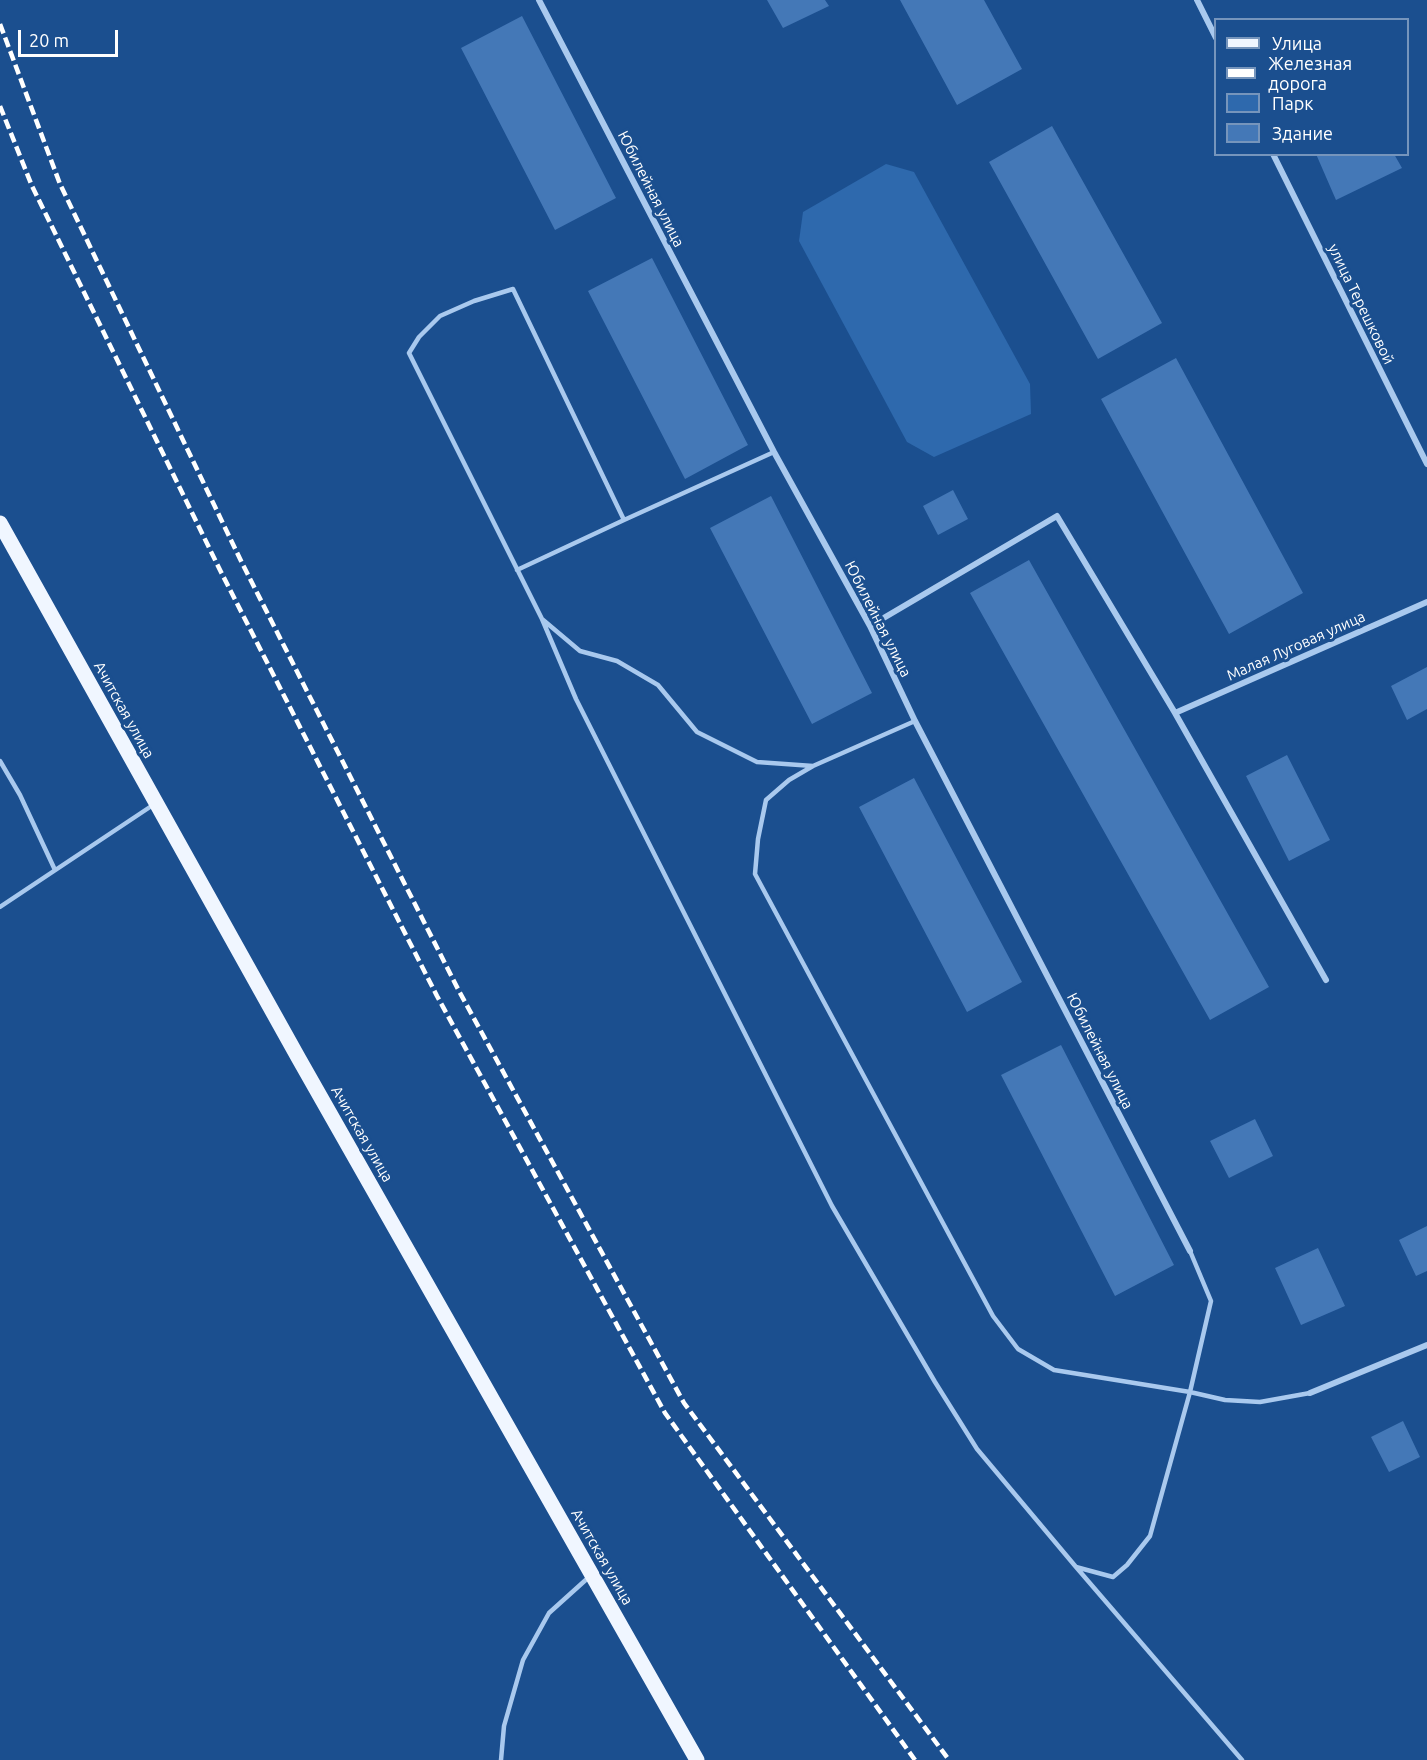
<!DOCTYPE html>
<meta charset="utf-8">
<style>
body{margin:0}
#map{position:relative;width:1427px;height:1760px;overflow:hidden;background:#1b4f8f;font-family:Ubuntu,sans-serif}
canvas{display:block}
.legend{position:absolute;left:1214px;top:18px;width:195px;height:138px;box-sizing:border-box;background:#1b4f8f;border:2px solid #7695bc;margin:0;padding:8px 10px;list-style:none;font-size:18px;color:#fff}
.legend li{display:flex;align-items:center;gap:12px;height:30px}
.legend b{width:30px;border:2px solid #7695bc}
.scale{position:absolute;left:18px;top:30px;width:100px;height:27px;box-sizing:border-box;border:3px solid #fff;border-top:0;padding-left:8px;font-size:18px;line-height:21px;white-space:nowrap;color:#fff;-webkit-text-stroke:4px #1b4f8f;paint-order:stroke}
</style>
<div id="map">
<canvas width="1427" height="1760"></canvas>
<ul class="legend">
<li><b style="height:8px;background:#f0f6ff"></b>Улица</li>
<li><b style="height:8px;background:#fff"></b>Железная дорога</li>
<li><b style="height:16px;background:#2e69ad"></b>Парк</li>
<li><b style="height:16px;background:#4478b7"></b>Здание</li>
</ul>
<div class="scale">20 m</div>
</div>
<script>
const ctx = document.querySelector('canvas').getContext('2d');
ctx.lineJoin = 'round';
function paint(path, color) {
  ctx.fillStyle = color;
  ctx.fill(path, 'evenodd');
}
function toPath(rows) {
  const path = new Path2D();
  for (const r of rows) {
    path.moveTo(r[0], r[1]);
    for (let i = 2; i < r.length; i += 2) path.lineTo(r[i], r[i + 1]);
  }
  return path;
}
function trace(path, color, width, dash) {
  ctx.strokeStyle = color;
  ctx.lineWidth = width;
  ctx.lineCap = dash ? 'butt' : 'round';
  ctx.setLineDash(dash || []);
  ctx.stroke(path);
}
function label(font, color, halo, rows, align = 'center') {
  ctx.font = font + ' Ubuntu,sans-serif';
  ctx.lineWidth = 6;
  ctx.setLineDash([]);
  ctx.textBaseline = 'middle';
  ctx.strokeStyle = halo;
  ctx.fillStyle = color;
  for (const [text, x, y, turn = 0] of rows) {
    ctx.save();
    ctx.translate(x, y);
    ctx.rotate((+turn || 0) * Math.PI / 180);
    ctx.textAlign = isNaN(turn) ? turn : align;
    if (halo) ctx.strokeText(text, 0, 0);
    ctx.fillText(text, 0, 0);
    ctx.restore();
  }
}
const green = toPath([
 [886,164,914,172,1030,384,1031,414,934,457,907,442,799,241,803,212]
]);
const building = toPath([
 [767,0,825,0,829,6,783,28],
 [900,0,984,0,1022,69,957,105],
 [522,16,616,198,555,230,461,48],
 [1052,126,1162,323,1098,359,989,162],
 [1316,154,1394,154,1402,168,1336,200],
 [652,258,748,445,685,479,588,291],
 [1176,358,1303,593,1229,634,1101,399],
 [953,490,968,519,938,535,923,506],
 [771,496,872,693,812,724,710,528],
 [1029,560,1269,987,1210,1020,970,593],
 [1427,667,1427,709,1407,720,1391,686],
 [1287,755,1330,840,1289,861,1246,776],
 [914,778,1022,982,967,1012,859,807],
 [1061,1045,1174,1265,1115,1296,1001,1075],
 [1255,1119,1273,1156,1229,1178,1210,1141],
 [1427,1226,1427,1271,1416,1276,1399,1240],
 [1318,1248,1345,1306,1301,1325,1275,1268],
 [1403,1421,1420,1457,1389,1472,1371,1437]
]);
const service = toPath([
 [774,452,624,520,513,289,474,301,440,316,419,337,409,353,542,619,580,651,617,661,658,685,697,732,757,762,813,766],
 [517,570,624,520],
 [542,619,576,699,832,1206,935,1382,977,1449,1076,1567,1113,1577,1127,1565,1150,1536,1190,1392,1225,1400,1260,1402,1310,1393],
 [915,721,813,766,789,780,766,800,758,839,755,874,993,1316,1018,1349,1054,1370,1190,1392,1211,1301,1190,1251],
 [0,761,20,795,55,870],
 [0,907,153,805],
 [1076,1567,1242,1760],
 [501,1760,504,1726,523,1660,549,1613,589,1577]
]);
const minor = toPath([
 [539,0,774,452,870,626,915,721,1190,1251],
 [1197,0,1216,38],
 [1273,154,1427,464],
 [870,626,1057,516,1175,713,1326,980],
 [1175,713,1427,602],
 [1310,1393,1427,1345]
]);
const primary = toPath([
 [0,523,299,1059,697,1760]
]);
const rail = toPath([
 [0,24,60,184,242,563,459,991,684,1403,949,1760],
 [0,106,32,186,221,572,437,996,665,1413,915,1760]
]);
const streetNames = [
 ["Юбилейная улица",651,189,63],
 ["улица Терешковой",1361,304,64],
 ["Юбилейная улица",878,619,63],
 ["Малая Луговая улица",1296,646,-24],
 ["Ачитская улица",124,710,61],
 ["Юбилейная улица",1100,1051,63],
 ["Ачитская улица",362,1134,60],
 ["Ачитская улица",602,1557,60]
];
paint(green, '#2e69ad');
paint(building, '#4478b7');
trace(service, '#a9c9ee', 4.5);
trace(minor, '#a9c9ee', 6);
trace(primary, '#f0f6ff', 15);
trace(rail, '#fff', 4.5, [10, 4.5]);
label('15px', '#fff', '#1b4f8f', streetNames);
</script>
